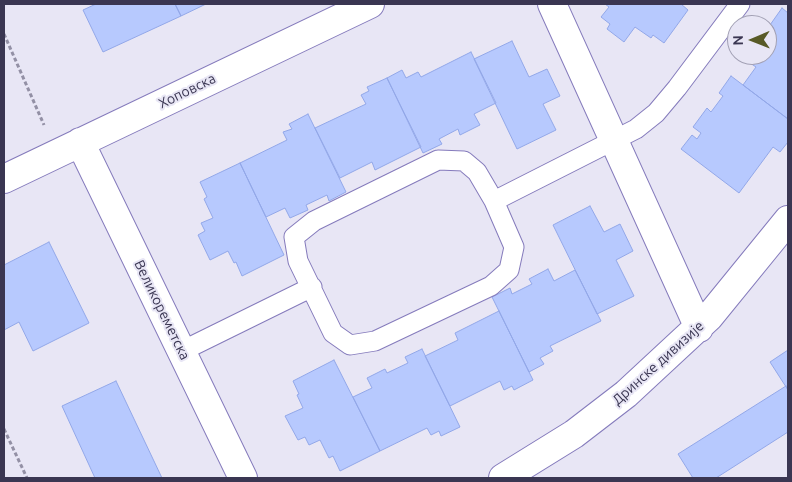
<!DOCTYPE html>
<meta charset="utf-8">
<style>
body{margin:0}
#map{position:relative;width:792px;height:482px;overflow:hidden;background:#e8e6f5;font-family:Ubuntu,sans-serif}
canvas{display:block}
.frame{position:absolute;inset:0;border:5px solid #3a3652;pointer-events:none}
.north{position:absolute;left:727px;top:15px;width:50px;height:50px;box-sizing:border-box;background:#e8e6f5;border:1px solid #a2a0b4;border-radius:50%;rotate:269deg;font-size:14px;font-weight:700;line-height:20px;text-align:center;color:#3a3652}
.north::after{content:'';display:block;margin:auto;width:18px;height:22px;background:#585a27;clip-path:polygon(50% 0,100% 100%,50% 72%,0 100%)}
</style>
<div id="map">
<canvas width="792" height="482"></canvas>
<div class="frame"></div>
<div class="north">N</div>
</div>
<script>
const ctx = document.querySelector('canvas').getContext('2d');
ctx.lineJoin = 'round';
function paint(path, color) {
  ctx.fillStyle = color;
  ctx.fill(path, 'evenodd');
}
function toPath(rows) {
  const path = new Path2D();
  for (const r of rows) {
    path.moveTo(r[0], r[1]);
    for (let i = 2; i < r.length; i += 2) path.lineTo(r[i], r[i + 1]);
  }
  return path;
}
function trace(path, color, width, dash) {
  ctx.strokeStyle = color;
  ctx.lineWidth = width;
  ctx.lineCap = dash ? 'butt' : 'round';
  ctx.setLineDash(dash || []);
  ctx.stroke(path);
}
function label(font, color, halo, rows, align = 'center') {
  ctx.font = font + ' Ubuntu,sans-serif';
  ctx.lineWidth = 4;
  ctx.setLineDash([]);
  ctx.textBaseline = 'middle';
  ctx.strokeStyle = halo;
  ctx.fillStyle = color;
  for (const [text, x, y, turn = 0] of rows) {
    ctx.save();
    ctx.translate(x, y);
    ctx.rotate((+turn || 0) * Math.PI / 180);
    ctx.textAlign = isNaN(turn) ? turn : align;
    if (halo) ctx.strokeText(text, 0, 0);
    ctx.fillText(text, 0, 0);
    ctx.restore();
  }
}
const building = toPath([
 [96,4,175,4,181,16,103,52,83,10,96,4],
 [175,4,206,4,181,16,175,4],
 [605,4,681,4,688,10,664,43,653,35,651,38,635,27,624,42,607,29,610,24,601,17,609,7,605,4],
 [782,8,788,13,788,119,743,85,756,67,744,59,748,55,767,55,767,38,774,28,770,25,782,8],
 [512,41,529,77,547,69,560,96,543,104,556,130,517,149,474,59,512,41],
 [471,52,496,103,474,114,480,125,460,135,458,129,439,139,442,144,423,153,387,78,402,70,406,78,418,72,421,77,471,52],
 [731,76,788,119,788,142,780,152,773,147,739,193,681,149,692,135,697,139,701,133,693,127,707,108,711,112,723,96,719,93,731,76],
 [387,78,421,147,375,170,372,162,340,178,315,128,366,104,361,95,369,91,367,87,387,78],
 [308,114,346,192,329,201,327,195,306,205,308,210,290,218,285,208,266,217,240,163,287,140,283,132,292,129,289,124,308,114],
 [240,163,284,255,242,276,236,262,234,263,228,251,210,260,198,235,205,231,201,223,213,218,204,199,207,197,200,182,240,163],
 [590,206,604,232,620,224,633,251,616,260,634,296,597,314,553,225,590,206],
 [49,242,89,323,33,351,19,322,4,330,4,265,49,242],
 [548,269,554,281,575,270,601,321,550,346,553,351,540,358,544,364,529,372,492,297,510,288,512,294,532,284,529,279,548,269],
 [499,311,533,380,514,390,512,386,504,390,500,381,450,406,425,356,458,340,455,333,499,311],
 [422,349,460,427,441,436,439,431,431,435,427,428,380,451,353,397,372,388,367,378,385,369,387,373,408,363,405,357,422,349],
 [788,350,788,390,770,362,788,350],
 [334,360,380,451,340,471,333,456,329,458,320,440,309,445,305,437,298,440,285,416,303,408,297,395,299,394,293,381,334,360],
 [116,381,162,478,95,478,62,406,116,381],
 [786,386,788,390,788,432,716,478,693,478,678,454,786,386]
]);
const path = toPath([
 [4,34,44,125],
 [4,429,27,478]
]);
const lane = toPath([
 [438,160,464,161,477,172,494,201,514,247,509,270,491,286,375,341,350,345,333,333,298,261,294,237,314,221,438,160],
 [494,201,636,129,656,113,677,88,740,4],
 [182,351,312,287]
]);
const street = toPath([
 [552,4,699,328],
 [80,142,243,478],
 [4,179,370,4],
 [503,478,574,434,626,394,709,317,788,220]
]);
const streetNames = [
 ["Хоповска",187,91,-26],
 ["Великореметска",162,310,64],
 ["Дринске дивизије",658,363,-42]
];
paint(building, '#b7c9fe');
trace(building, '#92a7e8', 1);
trace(lane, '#857bbc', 21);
trace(street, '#857bbc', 30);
trace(path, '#9390a5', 3, [4, 2.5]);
trace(lane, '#fff', 19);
trace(street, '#fff', 28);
label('14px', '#3a3652', '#e8e6f5', streetNames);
</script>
